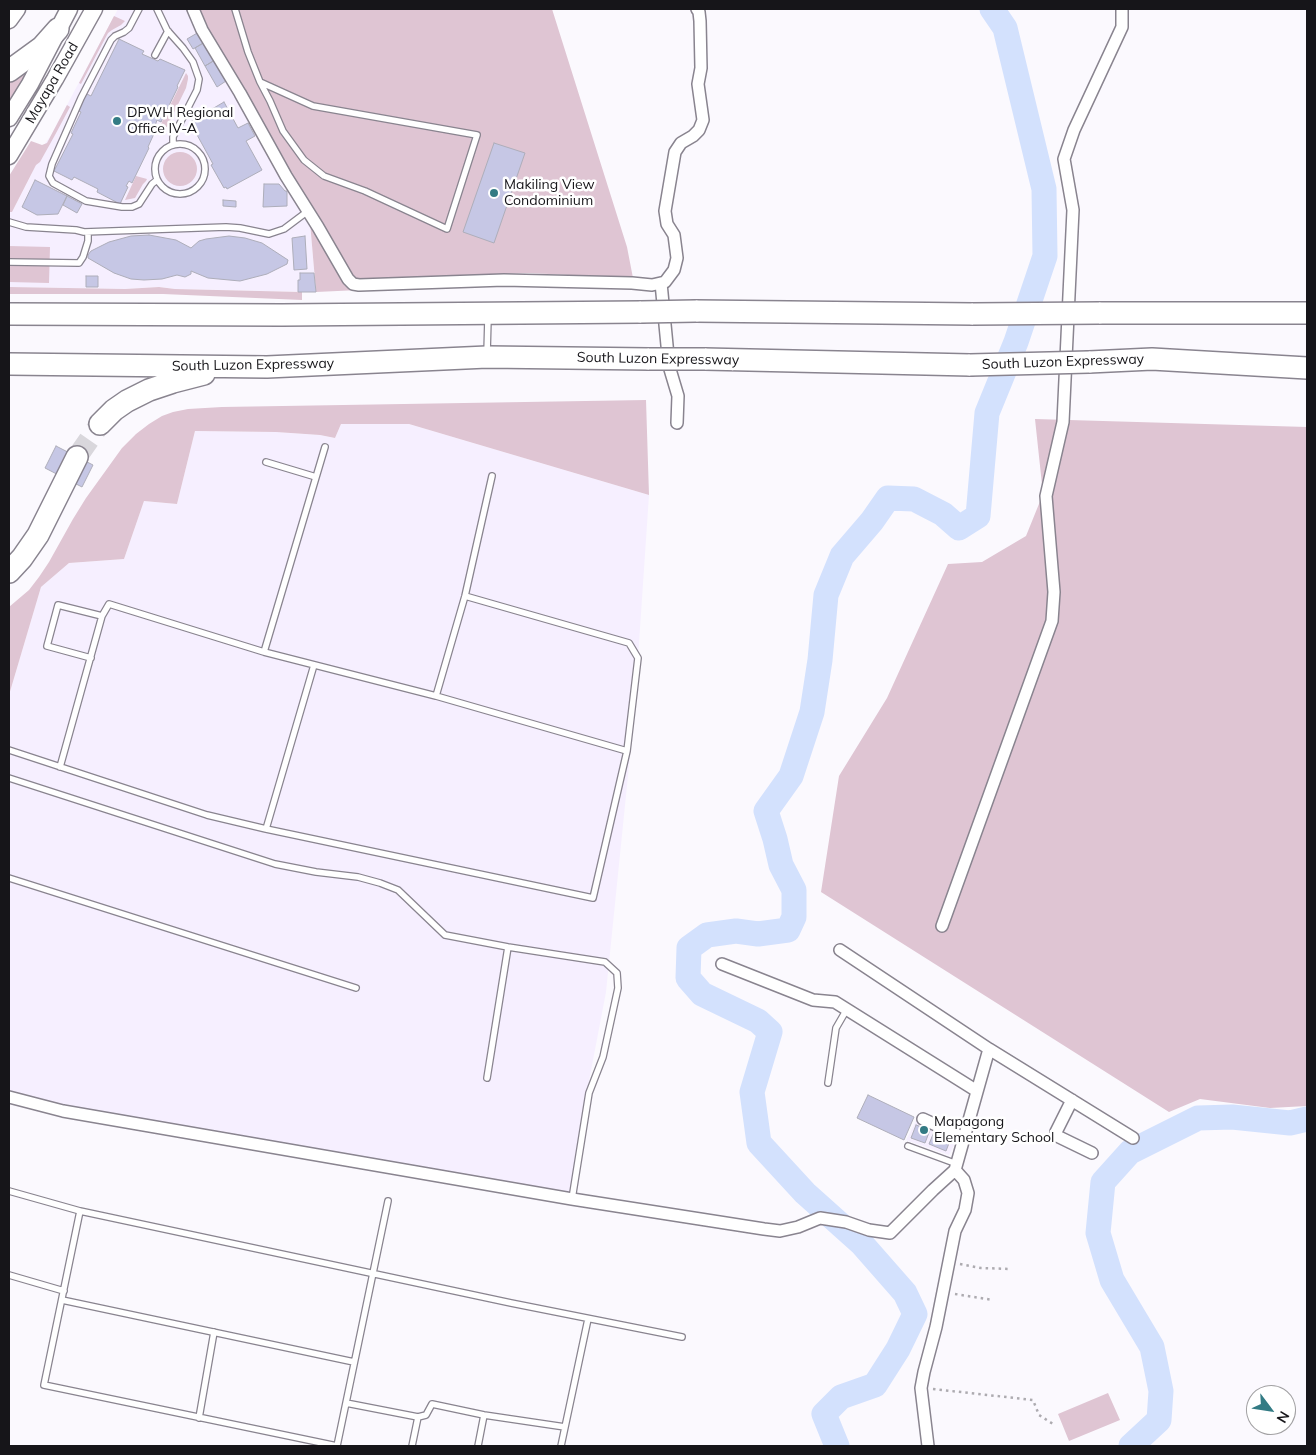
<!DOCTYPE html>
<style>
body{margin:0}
#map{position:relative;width:1316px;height:1455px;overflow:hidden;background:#fbf9fe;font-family:Mulish,sans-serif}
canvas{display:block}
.frame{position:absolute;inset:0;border:10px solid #161519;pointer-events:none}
.north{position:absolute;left:1246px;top:1385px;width:50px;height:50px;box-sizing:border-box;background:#fff;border:1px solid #a2a1a3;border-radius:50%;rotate:121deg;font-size:14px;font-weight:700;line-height:20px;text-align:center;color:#161519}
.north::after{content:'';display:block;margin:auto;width:18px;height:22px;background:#337b84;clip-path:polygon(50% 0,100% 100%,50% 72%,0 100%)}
</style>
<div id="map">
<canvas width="1316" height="1455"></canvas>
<div class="frame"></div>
<div class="north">N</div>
</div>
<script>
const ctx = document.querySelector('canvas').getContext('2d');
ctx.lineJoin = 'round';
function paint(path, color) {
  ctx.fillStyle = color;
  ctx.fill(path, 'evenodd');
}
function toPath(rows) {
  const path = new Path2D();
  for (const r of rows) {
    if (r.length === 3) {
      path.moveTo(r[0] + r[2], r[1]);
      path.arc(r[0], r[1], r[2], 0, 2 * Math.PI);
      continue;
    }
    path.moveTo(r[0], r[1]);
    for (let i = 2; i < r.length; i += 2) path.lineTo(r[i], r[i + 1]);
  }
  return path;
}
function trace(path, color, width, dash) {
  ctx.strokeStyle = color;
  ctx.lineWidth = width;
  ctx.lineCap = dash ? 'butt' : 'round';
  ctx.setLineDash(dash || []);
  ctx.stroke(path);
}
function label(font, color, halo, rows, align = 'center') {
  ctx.font = font + ' Mulish,sans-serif';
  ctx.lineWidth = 5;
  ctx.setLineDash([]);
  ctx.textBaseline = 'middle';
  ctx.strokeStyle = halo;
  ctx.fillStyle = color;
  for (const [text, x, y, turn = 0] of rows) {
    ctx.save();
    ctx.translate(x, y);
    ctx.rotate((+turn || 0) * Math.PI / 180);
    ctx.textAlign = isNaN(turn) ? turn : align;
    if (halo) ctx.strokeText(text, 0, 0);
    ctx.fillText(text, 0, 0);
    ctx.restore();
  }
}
const built = toPath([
 [118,9,189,9,310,222,316,292,175,289,159,287,125,289,9,287,9,211,12,212,30,177,44,145,51,135],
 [341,424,409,424,649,495,634,717,606,992,585,1102,570,1195,9,1101,9,695,41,587,69,563,124,559,144,501,177,504,195,431,276,432,320,435,335,438],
 [916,1121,957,1139,949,1155,906,1140]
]);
const green = toPath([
 [196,9,552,9,627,247,633,278,528,273,355,279,308,204],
 [114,16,125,21,121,25,112,30,108,33,81,84,79,83],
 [30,69,9,108,9,81],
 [186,73,188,76,188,79,186,88,167,127,159,128],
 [67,105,70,107,55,135,40,162,36,165,12,212,10,212,9,211,9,176,31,141,42,145,47,143],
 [180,169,17],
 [136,176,147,179,146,181,143,184,135,198,125,200],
 [310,222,359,290,316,292],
 [9,246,50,247,49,283,9,282],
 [9,287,125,289,159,287,175,289,302,292,302,300,163,294,9,294],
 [646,400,649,495,409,424,341,424,335,438,320,435,276,432,195,431,177,504,144,501,124,559,69,563,41,587,9,695,9,607,29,590,39,577,49,562,73,519,86,498,122,448,136,434,149,424,162,416,173,412,188,409,222,407],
 [1035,419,1307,427,1307,1106,1270,1108,1200,1099,1169,1112,821,892,839,776,887,698,948,564,982,562,1026,536,1043,494],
 [1108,1393,1120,1420,1069,1441,1058,1414]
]);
const river = toPath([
 [837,1446,824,1414,841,1397,875,1385,898,1349,915,1314,905,1293,862,1244,805,1193,759,1143,752,1092,770,1032,758,1021,702,994,688,978,689,948,707,935,736,931,758,934,788,930,794,917,794,890,781,865,775,839,766,811,791,776,812,712,820,660,826,595,842,556,872,521,888,498,914,499,943,514,959,528,978,516,987,413,1016,342,1045,256,1044,189,1005,28,992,9],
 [1131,1446,1159,1420,1161,1391,1152,1347,1112,1280,1098,1233,1103,1182,1130,1152,1198,1118,1232,1117,1290,1123,1307,1119]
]);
const building = toPath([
 [199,32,205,42,193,49,187,39,199,32],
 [119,39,144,51,142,54,158,61,160,59,185,70,177,86,178,87,161,122,157,120,155,126,157,127,148,147,149,148,132,183,129,181,126,186,128,187,120,204,97,192,98,189,74,177,72,180,54,171,73,134,71,133,81,112,77,110,85,93,91,96,119,39],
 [205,42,215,60,205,66,195,48,205,42],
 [215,60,228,78,225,80,226,81,217,87,205,66,215,60],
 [224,102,238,128,248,123,255,136,246,141,262,170,227,189,226,187,224,188,211,165,213,164,190,122,224,102],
 [494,143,525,153,494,243,463,232,494,143],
 [35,180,67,196,58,214,37,215,22,207,35,180],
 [264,184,279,184,285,191,287,191,287,206,263,207,264,184],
 [67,196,82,204,77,213,63,205,67,196],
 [223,200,236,201,236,207,223,206,223,200],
 [149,235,176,240,191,248,199,241,206,239,229,236,245,238,262,243,288,260,287,264,267,274,240,281,208,278,191,271,191,274,185,277,177,275,162,279,144,280,131,279,114,273,88,258,88,255,91,251,109,242,131,236,149,235],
 [305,236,307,269,294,270,292,238,305,236],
 [300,273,314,273,316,292,298,292,298,280,300,280,300,273],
 [86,276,98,276,98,287,86,287,86,276],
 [56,446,93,465,82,487,45,468,56,446],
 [868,1095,914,1117,904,1140,857,1118,868,1095],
 [916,1125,930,1130,925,1143,911,1138,916,1125],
 [934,1132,951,1138,946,1151,929,1144,934,1132]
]);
const highwayTunnel = toPath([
 [77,457,100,424]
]);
const path = toPath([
 [960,1264,981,1268,1011,1269],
 [955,1294,993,1300],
 [933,1389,1033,1400,1039,1415,1053,1424]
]);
const lane = toPath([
 [139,9,129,28,124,32,115,36,111,40,81,98,52,164,49,176,53,183,86,201,122,207,132,207,139,204,152,184,157,180],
 [157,9,167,30,183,48,193,62,199,79,197,90,173,137,173,144],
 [235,9,248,52,260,82,313,106,477,135,447,229,365,191,324,176,304,160,283,131,270,101,260,82],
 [155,55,168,31],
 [180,169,25],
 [9,222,26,227,76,230,84,232,226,227,240,228,269,234,284,229,308,211],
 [9,262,79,263,83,257,88,241,88,232],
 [487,354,488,318],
 [266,462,316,477],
 [264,652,325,447],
 [91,658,47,646,58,605,102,616],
 [436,696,465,596,492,476],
 [9,750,207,815,266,829,314,665],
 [60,767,102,616,109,604,264,652,436,696,627,751],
 [9,778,275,864,316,872,358,877,380,883,398,890,445,935,508,947,605,962,617,973,618,988,603,1057,589,1093,572,1199],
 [266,829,593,898,627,751,638,658,629,643,465,596],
 [9,878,356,988],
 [487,1078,508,947],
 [828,1083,836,1028,847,1009],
 [908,1146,957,1164],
 [9,1191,80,1211],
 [9,1275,64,1291],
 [62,1300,354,1362],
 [346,1403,418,1417,426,1415,432,1404,484,1415,565,1427],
 [199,1418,214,1332],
 [337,1446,44,1385,80,1211,511,1303,682,1337],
 [337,1446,388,1201],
 [412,1446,418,1417],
 [478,1446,484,1415],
 [561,1446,588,1319]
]);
const street = toPath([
 [193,9,202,30,240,93,286,176,318,227,348,279,353,284,359,285,504,280,632,283,652,285,665,282,674,270,677,258,674,235,667,224,665,211,675,152,681,143,693,136,699,130,703,120,698,84,701,68,700,21,699,12,697,9],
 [661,283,669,366,678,396,677,423],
 [942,926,1052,621,1054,592,1046,496,1063,422,1073,210,1064,159,1074,130,1122,27,1122,9],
 [840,950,989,1049,1133,1138],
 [722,964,813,1000,835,1002,977,1091],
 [9,1097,63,1111,572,1199,764,1229,780,1231,798,1227,820,1218,846,1222,869,1230,890,1233,933,1190,955,1170,989,1049],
 [1072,1100,1056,1132,1057,1136,1092,1153],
 [923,1119,964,1138],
 [928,1446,921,1388,924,1372,936,1327,955,1231,965,1210,968,1193,964,1180,955,1170]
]);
const secondary = toPath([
 [9,20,17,9],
 [9,118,30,84,69,9],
 [9,156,55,79,94,9]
]);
const highway = toPath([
 [9,71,42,47,58,29],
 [696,311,973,314],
 [1099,313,1307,313],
 [9,314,282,315,641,312],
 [705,359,970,365],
 [1089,362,1152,359,1307,368],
 [9,364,267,367,487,357,649,359],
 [100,424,114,410,127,401,149,390,173,382,204,374],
 [9,572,22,558,38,535,77,457]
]);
const highwayBridge = toPath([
 [641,312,696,311],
 [973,314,1099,313],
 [649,359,705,359],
 [970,365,1089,362]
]);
const markers = [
 [117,121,5,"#337b84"],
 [494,193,5,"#337b84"],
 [924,1130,5,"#337b84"]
];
const streetNames = [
 ["Mayapa Road",52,83,-60],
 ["South Luzon Expressway",658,359,1],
 ["South Luzon Expressway",1063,362,-2],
 ["South Luzon Expressway",253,365,-1]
];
const poiNames = [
 ["DPWH Regional",127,113],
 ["Office IV-A",127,129],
 ["Makiling View",504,185],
 ["Condominium",504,201],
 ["Mapagong",934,1122],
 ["Elementary School",934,1138]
];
paint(built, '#f6efff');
paint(green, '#dfc5d3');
trace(river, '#d3e1fd', 25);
paint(building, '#c6c7e5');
trace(building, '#aeaeba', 1);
trace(highwayTunnel, '#d9d7dc', 21, [21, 11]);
trace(lane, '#89848f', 8);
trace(street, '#89848f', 14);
trace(secondary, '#89848f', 19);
trace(highway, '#89848f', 24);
trace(path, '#adabb0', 2.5, [2.5, 4]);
trace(lane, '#fff', 5.5);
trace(street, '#fff', 11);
trace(secondary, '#fff', 16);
trace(highway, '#fff', 21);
trace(highwayBridge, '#89848f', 24, []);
trace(highwayBridge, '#fff', 21);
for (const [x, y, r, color] of markers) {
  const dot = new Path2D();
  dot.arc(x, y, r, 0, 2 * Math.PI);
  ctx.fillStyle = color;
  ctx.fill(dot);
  trace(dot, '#fff', 2);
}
label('14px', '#161519', '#fff', streetNames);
label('14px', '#161519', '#fff', poiNames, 'left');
</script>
